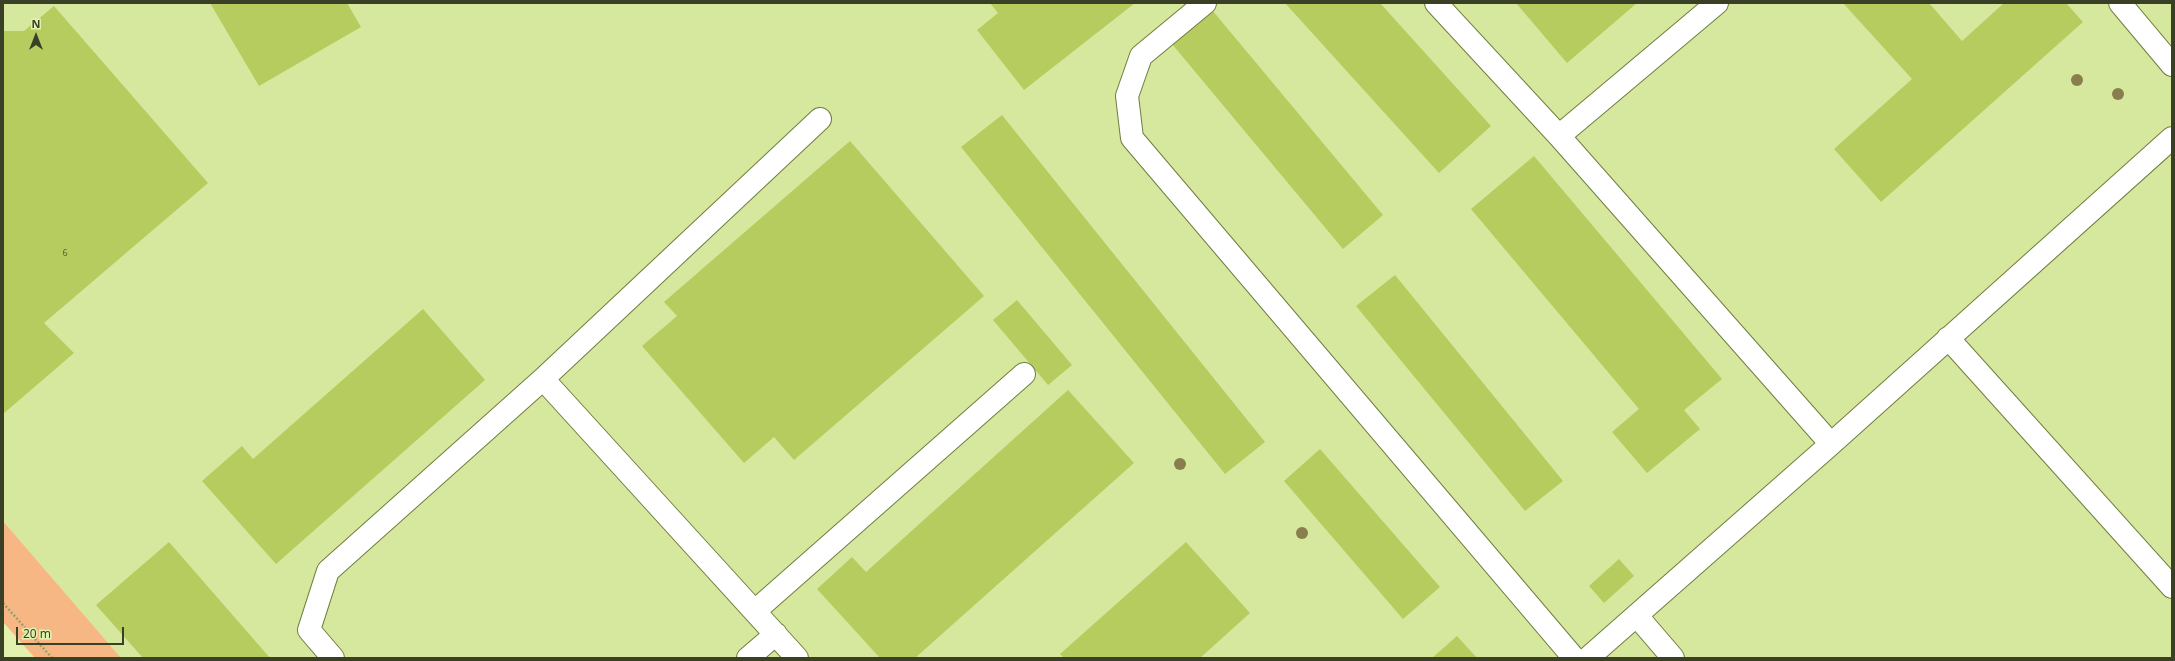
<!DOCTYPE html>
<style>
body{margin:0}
#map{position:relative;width:2175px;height:661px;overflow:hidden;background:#e2f2ae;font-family:"Noto Sans",sans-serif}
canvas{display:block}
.frame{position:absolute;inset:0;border:4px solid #3a4025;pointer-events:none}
.north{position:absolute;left:16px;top:16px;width:40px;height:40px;-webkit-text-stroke:3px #e2f2ae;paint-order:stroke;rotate:0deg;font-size:11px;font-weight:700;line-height:16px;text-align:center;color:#3a4025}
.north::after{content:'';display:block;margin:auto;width:14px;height:18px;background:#3a4025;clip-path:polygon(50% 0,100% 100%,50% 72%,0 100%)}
.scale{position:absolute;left:16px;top:627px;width:108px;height:18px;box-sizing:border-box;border:2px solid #3a4025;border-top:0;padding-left:5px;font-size:12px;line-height:14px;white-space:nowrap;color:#3a4025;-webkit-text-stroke:3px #e2f2ae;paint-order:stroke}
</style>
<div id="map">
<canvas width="2175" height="661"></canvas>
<div class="frame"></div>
<div class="north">N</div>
<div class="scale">20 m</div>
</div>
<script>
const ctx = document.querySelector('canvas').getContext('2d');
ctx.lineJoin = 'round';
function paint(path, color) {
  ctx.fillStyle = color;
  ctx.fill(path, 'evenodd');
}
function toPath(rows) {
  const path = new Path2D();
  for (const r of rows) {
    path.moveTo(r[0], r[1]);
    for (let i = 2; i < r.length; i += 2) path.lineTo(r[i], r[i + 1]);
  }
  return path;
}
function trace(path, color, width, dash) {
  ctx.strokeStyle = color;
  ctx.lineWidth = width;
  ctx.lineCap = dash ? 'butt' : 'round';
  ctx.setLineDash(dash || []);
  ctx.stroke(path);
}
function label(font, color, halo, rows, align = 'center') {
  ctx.font = font + ' "Noto Sans",sans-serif';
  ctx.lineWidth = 3;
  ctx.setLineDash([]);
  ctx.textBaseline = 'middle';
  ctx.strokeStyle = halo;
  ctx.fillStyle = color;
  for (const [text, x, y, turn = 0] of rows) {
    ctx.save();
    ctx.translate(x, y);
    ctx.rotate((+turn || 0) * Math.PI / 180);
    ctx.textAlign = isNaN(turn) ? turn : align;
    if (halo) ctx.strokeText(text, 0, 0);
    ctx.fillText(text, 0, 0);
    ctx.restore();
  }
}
const built = toPath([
 [3,3,2172,3,2172,658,121,658,3,521]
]);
const green = toPath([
 [3,521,121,658,35,658,3,622]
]);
const building = toPath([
 [210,3,347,3,361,27,259,86],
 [990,3,1135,3,1024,90,977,30,998,13],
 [1285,3,1380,3,1491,126,1439,173],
 [1516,3,1637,3,1567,63],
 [1843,3,1929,3,1962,41,2004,3,2066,3,2083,22,1881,202,1834,149,1912,79],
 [54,6,208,183,44,323,74,353,3,414,3,31,24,31],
 [1212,10,1383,215,1343,249,1172,44],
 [1002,115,1265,442,1225,474,961,147],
 [850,141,984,296,794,460,774,437,744,463,642,346,677,316,664,302],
 [1534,156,1722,379,1684,410,1700,429,1647,473,1612,432,1639,409,1471,209],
 [1395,275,1563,481,1525,511,1356,306],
 [1017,300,1072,365,1048,385,993,320],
 [423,309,485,380,276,564,202,481,242,446,253,459],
 [1068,390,1134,463,915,658,880,658,817,589,852,557,866,572],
 [1320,449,1440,587,1403,619,1284,481],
 [169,542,270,658,143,658,96,605],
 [1186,542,1250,613,1200,658,1064,658,1060,654],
 [1619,559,1634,576,1604,603,1589,586],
 [1457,636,1477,658,1432,658]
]);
const path = toPath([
 [3,603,52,658]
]);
const minor = toPath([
 [1205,3,1141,56,1127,96,1132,138,1574,658],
 [1436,3,1559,136,1831,444],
 [2120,3,2172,65],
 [1559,136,1717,3],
 [1948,338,2172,587],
 [543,379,820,119],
 [755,611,1024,374],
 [1637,616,1673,658],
 [333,658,309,630,328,571,543,379,797,658],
 [748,658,776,634],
 [1588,658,1831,444,2172,138]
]);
const trees = [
 [2077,80],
 [2118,94],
 [1180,464],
 [1302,533]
];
const numberNames = [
 ["6",65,253]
];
paint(built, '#d6e89e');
paint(green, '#f6b784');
paint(building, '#b6cc5f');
trace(minor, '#717e3f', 24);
trace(path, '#95a06f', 2.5, [2, 2]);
trace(minor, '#fff', 22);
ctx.fillStyle = '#897e4e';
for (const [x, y] of trees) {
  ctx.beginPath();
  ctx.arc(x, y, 6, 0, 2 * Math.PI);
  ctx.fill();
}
label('9px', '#596334', null, numberNames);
</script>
